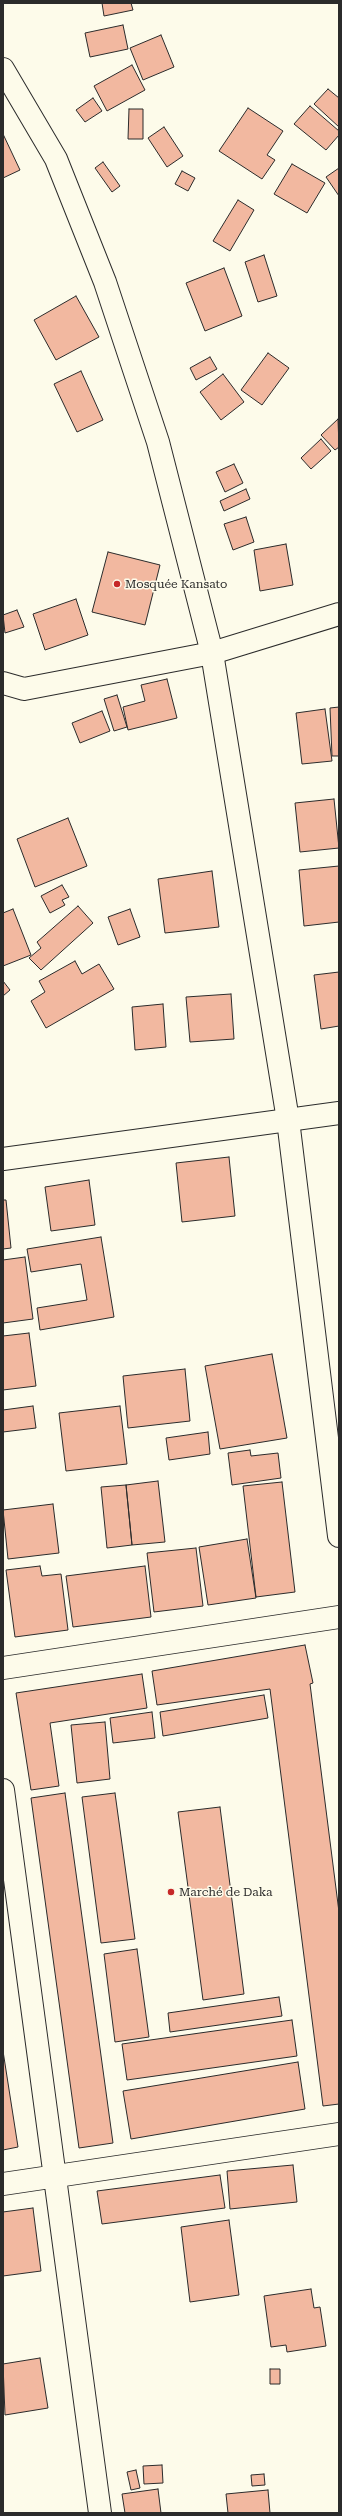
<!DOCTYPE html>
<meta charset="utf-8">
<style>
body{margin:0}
#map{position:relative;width:342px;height:2516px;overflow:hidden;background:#fdfbea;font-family:"Roboto Serif",serif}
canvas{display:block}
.frame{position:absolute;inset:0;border:4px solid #2b2b2b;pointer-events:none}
</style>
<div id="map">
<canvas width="342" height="2516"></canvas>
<div class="frame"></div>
</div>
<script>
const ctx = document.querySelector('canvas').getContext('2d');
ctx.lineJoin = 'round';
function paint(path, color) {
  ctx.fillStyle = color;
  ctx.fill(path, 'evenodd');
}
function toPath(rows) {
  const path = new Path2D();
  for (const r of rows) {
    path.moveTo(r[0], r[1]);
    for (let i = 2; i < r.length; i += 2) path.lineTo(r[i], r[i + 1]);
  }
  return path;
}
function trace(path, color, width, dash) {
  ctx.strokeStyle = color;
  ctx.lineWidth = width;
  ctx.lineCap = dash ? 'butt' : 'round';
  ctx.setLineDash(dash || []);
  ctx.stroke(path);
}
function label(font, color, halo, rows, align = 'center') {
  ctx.font = font + ' "Roboto Serif",serif';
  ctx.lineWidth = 3;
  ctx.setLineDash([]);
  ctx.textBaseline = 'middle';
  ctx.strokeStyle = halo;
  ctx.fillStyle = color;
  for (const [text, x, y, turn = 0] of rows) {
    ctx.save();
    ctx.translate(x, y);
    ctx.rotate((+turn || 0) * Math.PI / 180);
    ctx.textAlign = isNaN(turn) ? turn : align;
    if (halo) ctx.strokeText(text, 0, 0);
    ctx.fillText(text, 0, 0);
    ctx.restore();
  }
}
const building = toPath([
 [102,3,131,3,133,10,104,16,102,3],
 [123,25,128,49,90,57,85,33,123,25],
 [161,35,174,67,143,80,130,48,161,35],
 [132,65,145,90,107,111,94,86,132,65],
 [328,89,339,98,339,127,314,104,328,89],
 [93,98,102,111,85,122,76,110,93,98],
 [310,106,339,131,339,135,326,150,294,124,310,106],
 [248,108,283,131,267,155,275,160,262,179,219,151,248,108],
 [129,109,143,109,143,139,128,139,129,109],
 [164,127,183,156,167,167,148,138,164,127],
 [3,134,20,170,3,178,3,134],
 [103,162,120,186,112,192,95,168,103,162],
 [292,164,325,183,307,213,274,194,292,164],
 [339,168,339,196,326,177,339,168],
 [182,171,195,178,188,191,175,184,182,171],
 [238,200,254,210,230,251,213,241,238,200],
 [264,255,277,296,258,302,245,262,264,255],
 [224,268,242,316,205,331,186,283,224,268],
 [76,296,99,337,56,360,34,320,76,296],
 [268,353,289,368,262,405,241,390,268,353],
 [210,357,217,369,196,380,190,368,210,357],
 [81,371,103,420,77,432,54,384,81,371],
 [223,374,244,402,221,420,200,392,223,374],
 [338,419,339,447,335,450,321,435,338,419],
 [321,439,331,451,311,469,301,458,321,439],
 [234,464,243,483,225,492,216,472,234,464],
 [246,489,250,499,224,511,220,501,246,489],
 [246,517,254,542,233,550,224,524,246,517],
 [286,544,293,585,260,591,254,550,286,544],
 [108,552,160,565,145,625,92,612,108,552],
 [76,599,88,635,45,650,33,614,76,599],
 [17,610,24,627,5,633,3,615,17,610],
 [167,679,177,718,128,730,123,707,145,701,141,685,167,679],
 [117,695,127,727,114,731,104,699,117,695],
 [339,707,339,756,332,756,330,708,339,707],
 [325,709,332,761,302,764,296,713,325,709],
 [102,711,110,731,80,743,72,723,102,711],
 [334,799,339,848,300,852,295,803,334,799],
 [68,818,87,866,35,887,17,839,68,818],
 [339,866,339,922,304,926,299,870,339,866],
 [212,871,219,927,165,933,158,879,212,871],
 [62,885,69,897,62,900,65,905,50,913,41,896,62,885],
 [78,906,93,923,41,970,29,958,41,948,37,942,78,906],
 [13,909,31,955,3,966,3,913,13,909],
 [130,909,140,937,118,945,108,917,130,909],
 [75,961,82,974,99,964,114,989,46,1028,31,1001,45,992,39,981,75,961],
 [339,972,339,1026,321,1029,314,975,339,972],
 [3,981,10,990,3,996,3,981],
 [231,994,234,1039,190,1042,186,997,231,994],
 [163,1004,166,1047,135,1050,132,1007,163,1004],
 [229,1157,235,1216,182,1222,176,1163,229,1157],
 [89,1180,95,1225,51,1231,45,1187,89,1180],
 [3,1200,6,1200,11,1248,3,1249,3,1200],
 [101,1237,114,1317,40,1330,37,1308,87,1300,81,1264,31,1272,27,1249,101,1237],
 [25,1257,33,1319,3,1323,3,1260,25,1257],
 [29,1333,36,1386,3,1390,3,1336,29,1333],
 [272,1354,287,1438,220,1449,205,1366,272,1354],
 [185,1369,190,1421,128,1428,123,1376,185,1369],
 [33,1406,36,1428,3,1432,3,1410,33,1406],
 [120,1406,127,1464,66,1471,59,1413,120,1406],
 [208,1432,210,1454,169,1460,166,1438,208,1432],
 [250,1450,251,1456,278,1453,281,1478,232,1485,228,1453,250,1450],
 [158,1481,165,1542,132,1545,126,1485,158,1481],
 [282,1482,295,1592,256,1597,243,1486,282,1482],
 [126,1485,132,1545,107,1548,101,1487,126,1485],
 [53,1504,59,1553,8,1559,3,1510,53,1504],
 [247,1539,256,1598,208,1605,199,1547,247,1539],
 [196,1548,203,1606,154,1612,147,1553,196,1548],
 [40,1566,42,1576,61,1574,68,1630,15,1637,6,1570,40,1566],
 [145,1566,151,1617,73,1627,66,1576,145,1566],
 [305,1645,313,1683,310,1684,339,1912,339,2104,323,2106,270,1689,157,1705,152,1671,305,1645],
 [142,1674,147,1708,50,1723,59,1786,31,1790,16,1693,142,1674],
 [264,1695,268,1718,163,1736,160,1712,264,1695],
 [152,1712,155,1738,113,1743,110,1718,152,1712],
 [105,1722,110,1779,77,1783,71,1725,105,1722],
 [65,1793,113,2143,79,2148,31,1798,65,1793],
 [115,1793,135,1939,101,1943,82,1797,115,1793],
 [220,1807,244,1994,203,2000,178,1812,220,1807],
 [137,1949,149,2037,115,2042,104,1954,137,1949],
 [279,1997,282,2016,170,2032,168,2013,279,1997],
 [292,2020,297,2056,127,2080,122,2044,292,2020],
 [3,2051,18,2147,3,2150,3,2051],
 [298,2062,305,2109,131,2139,123,2091,298,2062],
 [293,2165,297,2202,230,2209,227,2171,293,2165],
 [220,2175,225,2208,102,2224,97,2191,220,2175],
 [33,2208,41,2271,3,2276,3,2212,33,2208],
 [229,2220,239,2295,190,2302,181,2227,229,2220],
 [311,2289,314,2308,320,2307,326,2346,287,2352,286,2345,271,2347,264,2296,311,2289],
 [40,2358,48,2408,5,2415,3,2364,40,2358],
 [270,2369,280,2369,280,2384,270,2384,270,2369],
 [162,2465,163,2483,144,2484,143,2466,162,2465],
 [136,2470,140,2488,131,2490,127,2472,136,2470],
 [264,2474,265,2485,252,2486,251,2475,264,2474],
 [158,2489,161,2513,125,2513,122,2494,158,2489],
 [268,2490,270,2513,228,2513,226,2494,268,2490]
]);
const minor = toPath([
 [3,683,24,689,212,653],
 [3,1159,339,1113],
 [3,1668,339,1617],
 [3,1790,100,2513],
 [3,2184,339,2134]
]);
const tertiary = toPath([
 [212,653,339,614]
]);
const primary = toPath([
 [3,69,56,159,105,282,158,442,212,653,288,1120,339,1536]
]);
const markers = [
 [117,584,4,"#c62828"],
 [171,1892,4,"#c62828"]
];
const poiNames = [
 ["Mosquée Kansato",125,584],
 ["Marché de Daka",179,1892]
];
paint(building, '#f2b8a0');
trace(building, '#2b2b2b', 1);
trace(minor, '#2b2b2b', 24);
trace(tertiary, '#2b2b2b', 24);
trace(primary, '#2b2b2b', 24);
trace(minor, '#fdfbea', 22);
trace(tertiary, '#fdfbea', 22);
trace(primary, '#fdfbea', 22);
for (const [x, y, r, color] of markers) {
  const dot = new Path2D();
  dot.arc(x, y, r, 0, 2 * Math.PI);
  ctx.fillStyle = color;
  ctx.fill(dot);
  trace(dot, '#fdfbea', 1.5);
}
label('12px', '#2b2b2b', '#fdfbea', poiNames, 'left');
</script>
